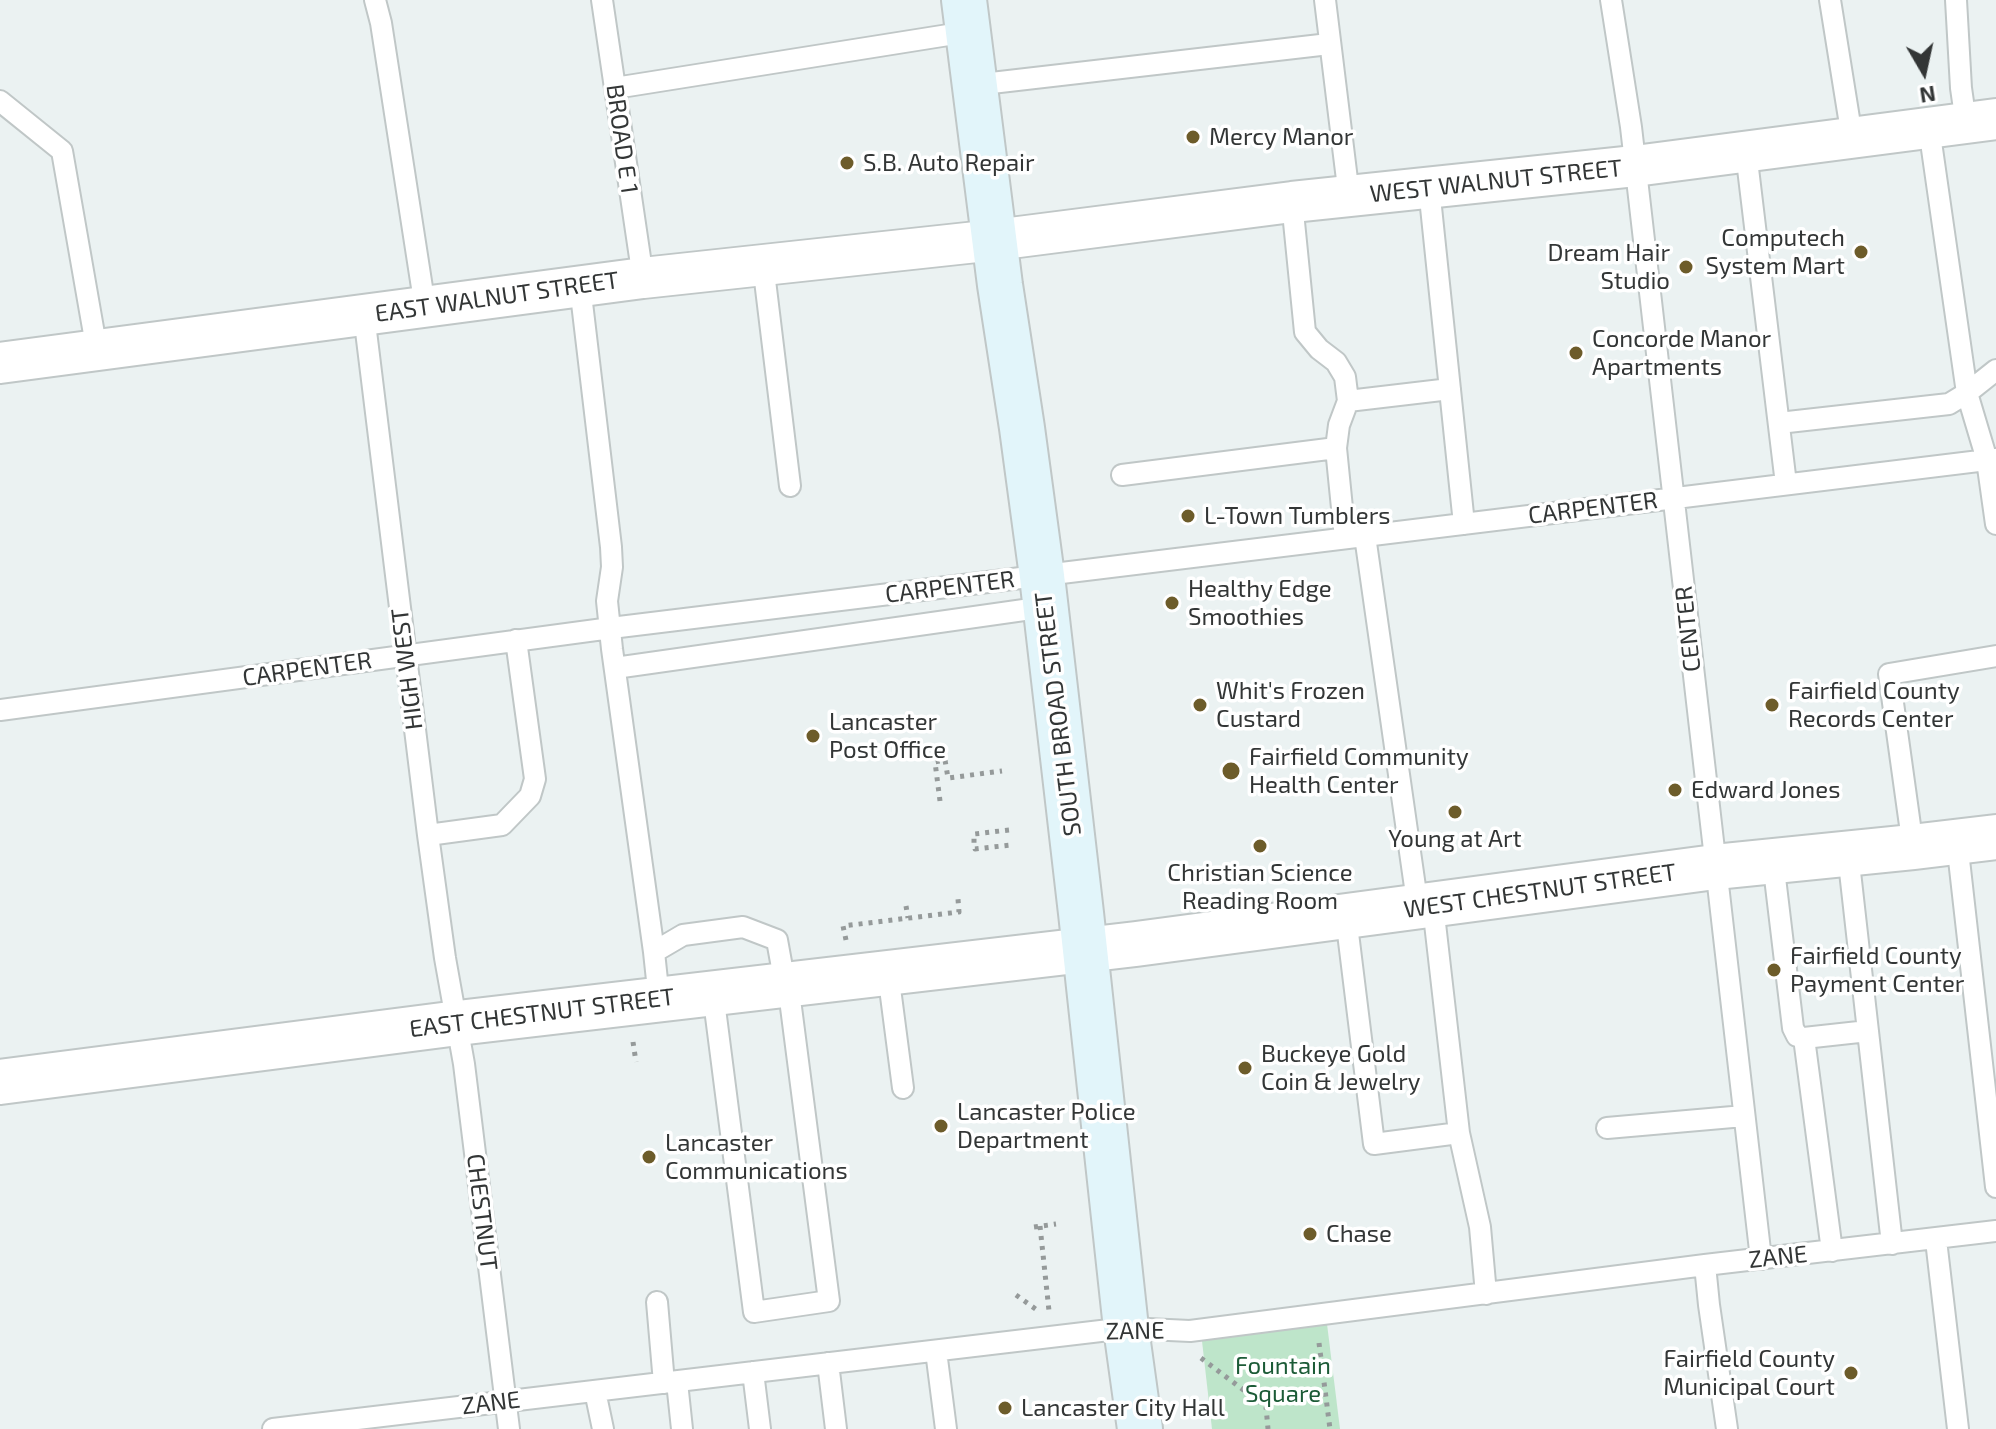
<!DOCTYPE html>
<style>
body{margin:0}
#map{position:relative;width:1996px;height:1429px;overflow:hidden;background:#ebf2f2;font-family:"Exo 2",sans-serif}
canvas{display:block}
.north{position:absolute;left:1884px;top:32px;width:80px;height:80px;-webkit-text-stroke:6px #fff;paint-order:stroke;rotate:171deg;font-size:22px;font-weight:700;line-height:32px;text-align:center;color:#333636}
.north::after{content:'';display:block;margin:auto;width:28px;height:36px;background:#333636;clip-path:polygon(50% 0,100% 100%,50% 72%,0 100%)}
</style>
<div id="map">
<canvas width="1996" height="1429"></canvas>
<div class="north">N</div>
</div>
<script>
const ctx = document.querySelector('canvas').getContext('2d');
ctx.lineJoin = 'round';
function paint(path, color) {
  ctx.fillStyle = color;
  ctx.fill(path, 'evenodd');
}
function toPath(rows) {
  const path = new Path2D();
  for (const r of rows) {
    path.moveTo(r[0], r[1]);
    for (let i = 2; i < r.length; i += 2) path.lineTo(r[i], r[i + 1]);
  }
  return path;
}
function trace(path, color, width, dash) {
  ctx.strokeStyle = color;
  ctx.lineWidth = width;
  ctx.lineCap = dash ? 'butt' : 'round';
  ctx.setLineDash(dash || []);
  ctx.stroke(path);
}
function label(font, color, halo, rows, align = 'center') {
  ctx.font = font + ' "Exo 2",sans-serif';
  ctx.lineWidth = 7;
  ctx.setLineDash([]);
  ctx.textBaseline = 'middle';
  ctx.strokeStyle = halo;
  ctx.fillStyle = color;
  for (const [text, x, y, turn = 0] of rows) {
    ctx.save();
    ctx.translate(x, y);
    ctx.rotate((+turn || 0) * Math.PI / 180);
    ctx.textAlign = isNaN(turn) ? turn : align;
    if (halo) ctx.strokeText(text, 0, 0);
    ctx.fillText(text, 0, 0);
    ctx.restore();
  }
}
const green = toPath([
 [1327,1324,1340,1429,1212,1429,1202,1341]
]);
const path = toPath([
 [940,801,935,762,945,760,948,778,1002,771],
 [1009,830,974,834,974,844,975,849,1011,845],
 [906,906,908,918],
 [846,940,843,926,959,912,958,899],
 [633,1042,636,1062],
 [1040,1226,1049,1311],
 [1034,1227,1056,1224],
 [1016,1295,1037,1310],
 [1319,1343,1330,1429],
 [1201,1358,1266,1407,1268,1429]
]);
const service = toPath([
 [375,0,381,23,425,307],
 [602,0,643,278],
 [1325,0,1349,196],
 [1611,0,1631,127,1761,1259],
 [1830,0,1852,137],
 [1956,0,1961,88,1966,123],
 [974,85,1329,44],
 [615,88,967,32],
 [0,101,62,151,97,351],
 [1929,128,1967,393,1987,460,1996,524],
 [1746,152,1786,484],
 [1429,188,1464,524],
 [1292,202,1305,332,1319,349,1336,362,1345,377,1348,401,1339,425,1336,448,1345,538],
 [763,264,790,486],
 [580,286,611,547,612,567,607,601,612,649,654,952,659,999],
 [364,315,428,835,445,958,464,1064,509,1429],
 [1348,401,1450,389],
 [1779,423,1949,404,1967,393,1996,370],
 [1122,475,1336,448],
 [1365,536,1418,908],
 [615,668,1045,607],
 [0,710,611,628,1996,459],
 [428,835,502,825,530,796,535,779,516,640],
 [1957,842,1996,1187],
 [1913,847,1889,674,1996,656],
 [1848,854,1892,1244],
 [1773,861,1793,1028,1797,1036,1804,1038],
 [1433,906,1459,1133,1480,1227,1486,1294],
 [1346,917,1374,1144,1459,1133],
 [654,952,683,935,743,927,777,940,785,984],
 [888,973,903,1088],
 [713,993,754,1312,829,1301,788,984],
 [1607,1128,1744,1116],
 [1936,1240,1958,1429],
 [1832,1251,1804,1038,1868,1031],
 [1705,1265,1709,1305,1727,1429],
 [657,1302,664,1383],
 [936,1351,946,1429],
 [828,1363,836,1429],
 [753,1372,760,1429],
 [677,1382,682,1429],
 [595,1391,603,1429],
 [273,1429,1126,1328,1190,1331,1705,1265,1996,1231]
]);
const minor = toPath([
 [0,363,643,278,995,240,1292,202,1635,166,1996,119]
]);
const tertiary = toPath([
 [0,1082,458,1023,1136,944,1715,867,1913,847,1996,837]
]);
const secondary = toPath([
 [964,0,1000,285,1022,428,1042,576,1081,913,1126,1328,1140,1429]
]);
const markers = [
 [1193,137,8,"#6d5c2a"],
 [847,163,8,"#6d5c2a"],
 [1861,252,8,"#6d5c2a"],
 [1686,267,8,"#6d5c2a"],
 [1576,353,8,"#6d5c2a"],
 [1188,516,8,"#6d5c2a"],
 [1172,603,8,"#6d5c2a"],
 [1200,705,8,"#6d5c2a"],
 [1772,705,8,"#6d5c2a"],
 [813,736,8,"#6d5c2a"],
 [1231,771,10,"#6d5c2a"],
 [1675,790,8,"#6d5c2a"],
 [1455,812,8,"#6d5c2a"],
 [1260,846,8,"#6d5c2a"],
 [1774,970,8,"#6d5c2a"],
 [1245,1068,8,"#6d5c2a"],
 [941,1126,8,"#6d5c2a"],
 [649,1157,8,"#6d5c2a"],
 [1310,1234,8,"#6d5c2a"],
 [1851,1373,8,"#6d5c2a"],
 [1005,1408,8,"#6d5c2a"]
];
const poiNames = [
 ["Mercy Manor",1209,137],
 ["S.B. Auto Repair",863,163],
 ["Computech",1845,238,"right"],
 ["System Mart",1845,266,"right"],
 ["Dream Hair",1670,253,"right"],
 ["Studio",1670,281,"right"],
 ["Concorde Manor",1592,339],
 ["Apartments",1592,367],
 ["L-Town Tumblers",1204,516],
 ["Healthy Edge",1188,589],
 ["Smoothies",1188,617],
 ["Whit's Frozen",1216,691],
 ["Custard",1216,719],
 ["Fairfield County",1788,691],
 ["Records Center",1788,719],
 ["Lancaster",829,722],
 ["Post Office",829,750],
 ["Fairfield Community",1249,757],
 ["Health Center",1249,785],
 ["Edward Jones",1691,790],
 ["Young at Art",1455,839,"center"],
 ["Christian Science",1260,873,"center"],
 ["Reading Room",1260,901,"center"],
 ["Fairfield County",1790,956],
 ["Payment Center",1790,984],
 ["Buckeye Gold",1261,1054],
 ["Coin & Jewelry",1261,1082],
 ["Lancaster Police",957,1112],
 ["Department",957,1140],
 ["Lancaster",665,1143],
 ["Communications",665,1171],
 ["Chase",1326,1234],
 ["Fairfield County",1835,1359,"right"],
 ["Municipal Court",1835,1387,"right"],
 ["Lancaster City Hall",1021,1408]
];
const streetNames = [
 ["BROAD E 1",622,139,82],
 ["WEST WALNUT STREET",1496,181,-6],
 ["EAST WALNUT STREET",497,297,-8],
 ["CARPENTER",1593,508,-7],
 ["CARPENTER",950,587,-7],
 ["CENTER",1688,629,-96],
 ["CARPENTER",307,669,-8],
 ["HIGH WEST",407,669,-97],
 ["SOUTH BROAD STREET",1058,714,-97],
 ["WEST CHESTNUT STREET",1540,891,-8],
 ["EAST CHESTNUT STREET",542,1013,-7],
 ["CHESTNUT",482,1212,83],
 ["ZANE",1778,1257,-6],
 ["ZANE",1135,1331,-1],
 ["ZANE",491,1403,-7]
];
const parkNames = [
 ["Fountain",1283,1366],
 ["Square",1283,1394]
];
paint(green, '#bee5ca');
trace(service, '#c0c7c7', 24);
trace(minor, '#c0c7c7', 44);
trace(tertiary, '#c0c7c7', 48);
trace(secondary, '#c0c7c7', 48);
trace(path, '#959a9a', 5, [4, 6]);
trace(service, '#fff', 20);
trace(minor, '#fff', 40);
trace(tertiary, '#fff', 44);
trace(secondary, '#e2f5fa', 44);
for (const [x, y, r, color] of markers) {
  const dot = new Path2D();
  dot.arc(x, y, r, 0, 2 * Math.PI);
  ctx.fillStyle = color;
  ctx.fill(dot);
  trace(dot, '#fff', 3);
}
label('24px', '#333636', '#fff', poiNames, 'left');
label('24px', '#333636', '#fff', streetNames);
label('24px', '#1c5b37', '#fff', parkNames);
</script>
